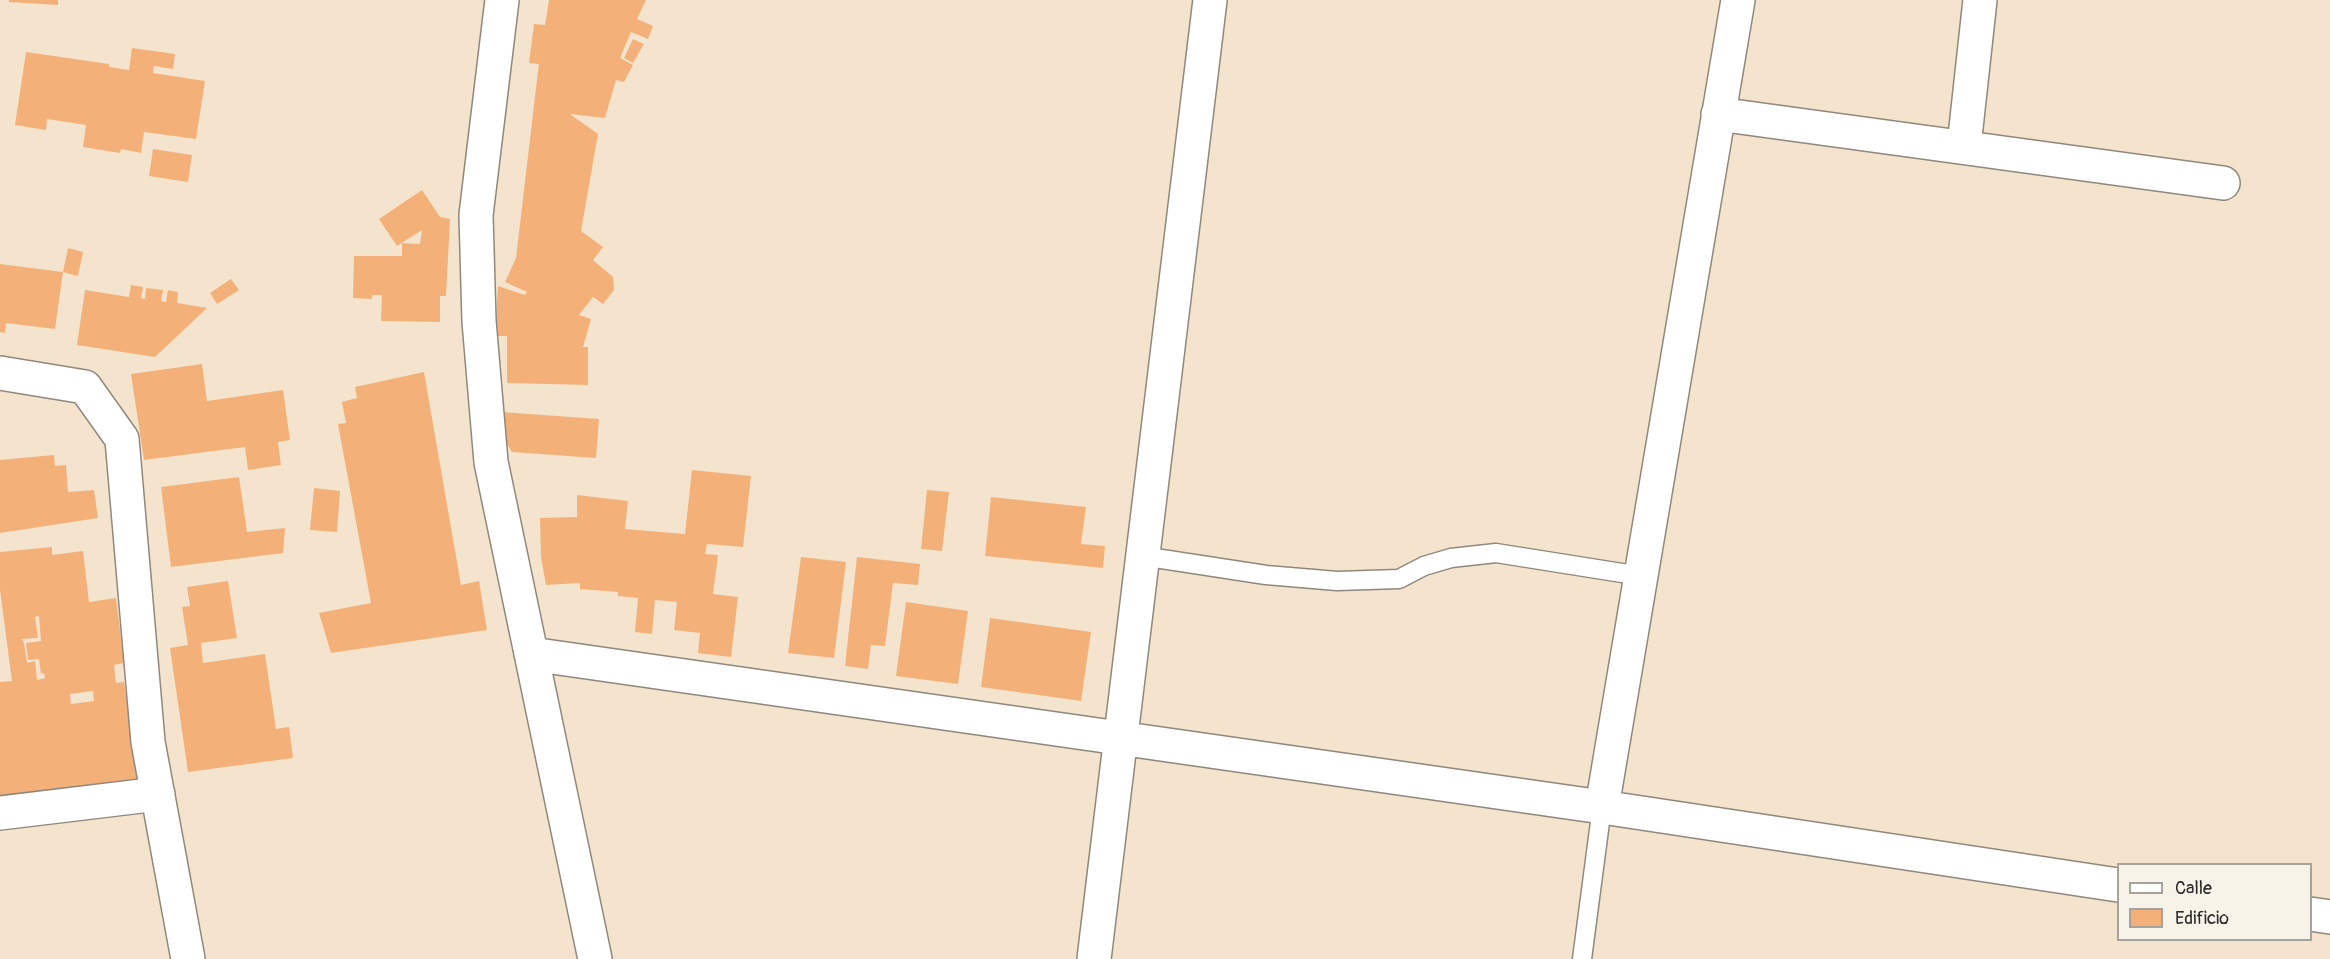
<!DOCTYPE html>
<style>
body{margin:0}
#map{position:relative;width:2330px;height:959px;overflow:hidden;background:#f4e4cd;font-family:Pangolin,sans-serif}
canvas{display:block}
.legend{position:absolute;left:2117px;top:863px;width:195px;height:78px;box-sizing:border-box;background:#f7f3e8;border:2px solid #a5a39c;margin:0;padding:8px 10px;list-style:none;font-size:18px;color:#2b2b2b}
.legend li{display:flex;align-items:center;gap:12px;height:30px}
.legend b{width:30px;border:2px solid #a5a39c}
</style>
<div id="map">
<canvas width="2330" height="959"></canvas>
<ul class="legend">
<li><b style="height:8px;background:#fff"></b>Calle</li>
<li><b style="height:16px;background:#f3b179"></b>Edificio</li>
</ul>
</div>
<script>
const ctx = document.querySelector('canvas').getContext('2d');
ctx.lineJoin = 'round';
function paint(path, color) {
  ctx.fillStyle = color;
  ctx.fill(path, 'evenodd');
}
function toPath(rows) {
  const path = new Path2D();
  for (const r of rows) {
    path.moveTo(r[0], r[1]);
    for (let i = 2; i < r.length; i += 2) path.lineTo(r[i], r[i + 1]);
  }
  return path;
}
function trace(path, color, width, dash) {
  ctx.strokeStyle = color;
  ctx.lineWidth = width;
  ctx.lineCap = dash ? 'butt' : 'round';
  ctx.setLineDash(dash || []);
  ctx.stroke(path);
}
const building = toPath([
 [9,0,58,0,58,5,9,2],
 [549,0,646,0,637,19,653,26,648,39,631,32,620,58,633,65,624,82,616,80,605,118,570,114,598,134,581,231,603,247,593,260,613,277,614,290,603,304,593,297,579,315,591,319,583,347,588,347,588,385,507,383,507,336,495,336,498,286,525,295,527,292,505,282,516,258,538,71,539,64,529,63,534,24,545,25],
 [633,39,644,44,633,63,624,58],
 [132,48,175,54,173,69,154,66,153,73,205,81,196,139,144,132,141,153,121,149,120,153,83,147,86,125,47,119,46,130,15,125,26,52,109,64,109,67,129,70],
 [153,149,192,155,188,182,149,176],
 [422,190,440,217,450,219,446,296,440,296,440,322,381,321,382,295,372,295,372,299,353,298,354,256,402,256,402,243,420,244,422,230,397,246,379,219],
 [68,248,83,252,78,276,63,272],
 [0,264,63,272,55,329,6,323,5,333,0,332],
 [231,279,239,290,217,304,210,293],
 [131,285,143,287,141,298,145,299,146,288,163,290,161,301,166,302,168,290,178,292,177,303,207,308,155,357,77,345,85,290,129,297],
 [202,364,207,401,283,390,290,440,278,442,281,465,248,470,245,447,144,460,131,374],
 [424,372,461,585,479,581,487,630,331,653,319,613,371,603,338,424,346,423,342,402,357,398,355,387],
 [501,412,599,419,596,458,512,452,501,435],
 [54,455,55,466,66,465,68,492,94,490,98,518,0,533,0,460],
 [692,470,751,476,743,547,707,544,705,554,718,555,713,594,738,597,731,657,698,653,700,633,674,630,677,602,655,600,652,634,635,632,638,598,618,596,618,592,580,589,580,583,546,585,541,557,540,518,577,517,577,495,628,501,625,529,685,534],
 [239,477,247,532,285,528,283,553,171,567,161,487],
 [314,488,340,491,337,532,310,530],
 [927,490,949,492,942,551,921,549],
 [991,497,1086,507,1081,544,1105,546,1103,568,985,556],
 [52,547,52,555,83,551,89,602,116,598,124,663,114,665,116,683,124,682,138,781,0,798,0,682,12,681,0,590,0,552],
 [39,616,41,641,26,643,28,660,39,659,41,674,44,673,45,678,37,680,35,661,27,663,24,643,22,639,38,638,35,617],
 [93,691,94,701,71,704,70,694],
 [801,557,846,562,834,658,788,653],
 [857,557,920,564,918,585,893,583,885,646,871,645,868,669,845,666],
 [228,581,237,638,201,643,203,663,265,654,276,729,289,727,293,758,188,772,170,648,188,645,182,607,190,606,187,587],
 [906,602,968,611,958,684,896,676],
 [990,618,1091,632,1081,701,981,687]
]);
const lane = toPath([
 [1142,556,1266,575,1337,581,1399,579,1424,566,1451,558,1496,553,1641,576],
 [1582,959,1602,807]
]);
const street = toPath([
 [502,0,476,215,479,321,491,462,595,959],
 [1718,114,2223,183],
 [1964,146,1980,0],
 [0,373,85,387,122,439,148,742,188,959],
 [531,654,1602,807,2118,885],
 [1602,807,1738,0],
 [0,813,158,794],
 [2310,914,2330,917],
 [1094,959,1210,0]
]);
paint(building, '#f3b179');
trace(lane, '#90887c', 21);
trace(street, '#90887c', 36);
trace(lane, '#fff', 18);
trace(street, '#fff', 33);
</script>
